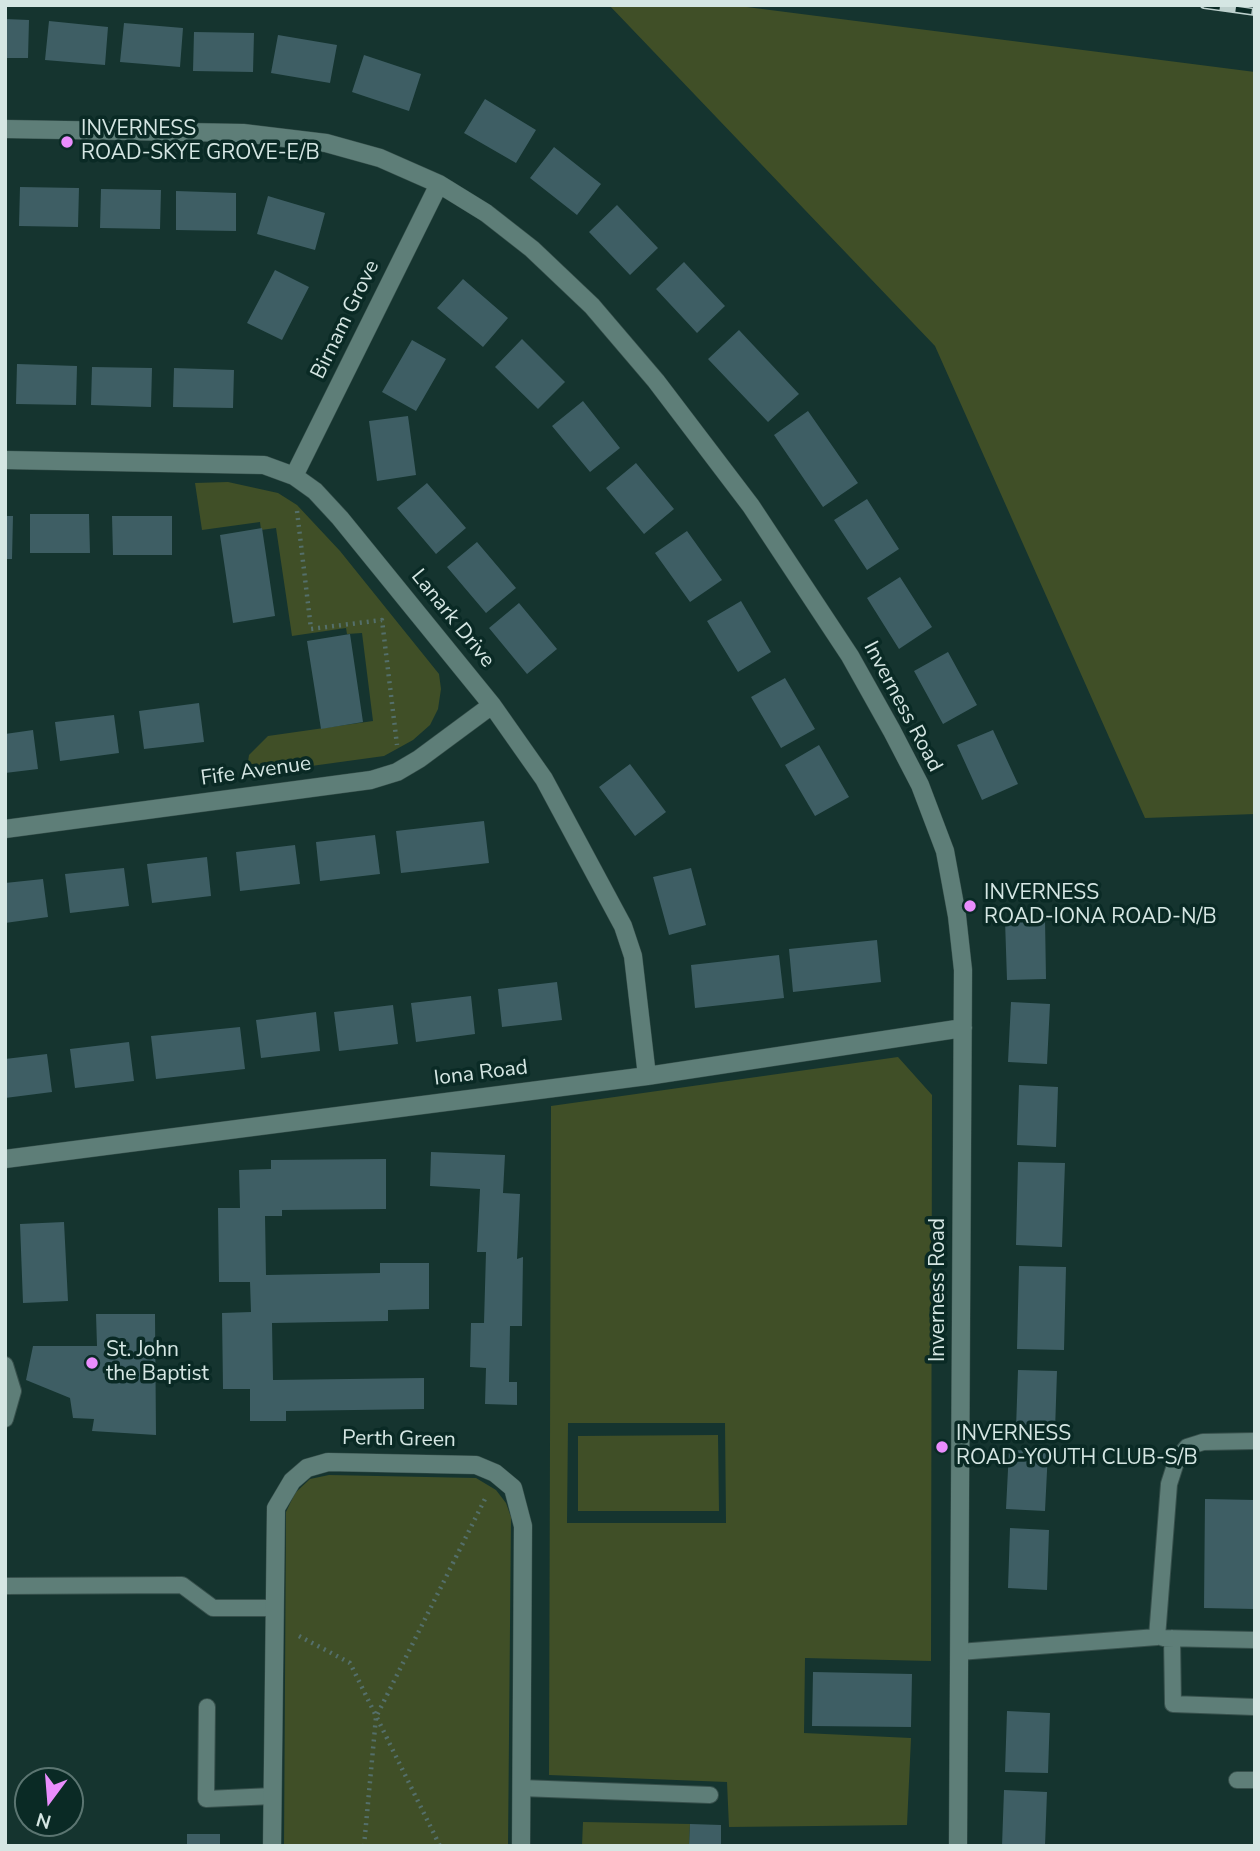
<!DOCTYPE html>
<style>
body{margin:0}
#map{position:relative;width:1260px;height:1851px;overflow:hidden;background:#15342f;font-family:"Nunito Sans",sans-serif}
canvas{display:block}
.frame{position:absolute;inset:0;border:7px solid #d5e6e3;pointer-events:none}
.north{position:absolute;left:14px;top:1767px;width:70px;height:70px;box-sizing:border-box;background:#0a2a25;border:2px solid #5b7571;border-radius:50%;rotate:196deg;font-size:19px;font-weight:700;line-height:28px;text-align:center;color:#d5e6e3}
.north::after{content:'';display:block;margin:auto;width:24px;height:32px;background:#ea8dfd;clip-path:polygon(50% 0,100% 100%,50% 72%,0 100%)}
</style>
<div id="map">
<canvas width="1260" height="1851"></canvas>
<div class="frame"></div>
<div class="north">N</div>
</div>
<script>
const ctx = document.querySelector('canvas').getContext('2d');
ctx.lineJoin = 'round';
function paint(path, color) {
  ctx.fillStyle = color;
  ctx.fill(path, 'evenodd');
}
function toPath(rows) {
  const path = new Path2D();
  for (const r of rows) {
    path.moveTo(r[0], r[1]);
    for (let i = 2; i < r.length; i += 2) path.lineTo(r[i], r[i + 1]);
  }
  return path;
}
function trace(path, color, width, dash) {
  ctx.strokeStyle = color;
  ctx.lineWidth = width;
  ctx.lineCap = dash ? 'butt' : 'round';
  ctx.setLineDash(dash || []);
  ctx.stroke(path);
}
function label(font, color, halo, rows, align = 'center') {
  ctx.font = font + ' "Nunito Sans",sans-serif';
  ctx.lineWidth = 7;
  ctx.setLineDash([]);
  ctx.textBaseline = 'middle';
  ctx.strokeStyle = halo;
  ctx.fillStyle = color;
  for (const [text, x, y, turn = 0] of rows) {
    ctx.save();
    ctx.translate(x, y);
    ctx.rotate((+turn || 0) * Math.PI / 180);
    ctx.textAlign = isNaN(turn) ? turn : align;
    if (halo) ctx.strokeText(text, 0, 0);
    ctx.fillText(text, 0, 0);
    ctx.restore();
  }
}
const green = toPath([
 [609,5,731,5,1255,72,1255,814,1145,818,935,346],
 [228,482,278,493,297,505,340,551,439,674,441,689,438,709,430,725,413,740,384,756,246,775,249,755,268,736,373,721,362,633,347,634,346,628,292,636,276,528,261,530,260,522,202,530,195,483],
 [898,1057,932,1095,931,1661,805,1658,804,1733,911,1738,907,1825,729,1827,727,1782,549,1775,551,1106],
 [725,1423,726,1523,567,1523,568,1423],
 [718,1435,719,1511,578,1511,578,1436],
 [329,1475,476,1478,496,1490,506,1503,511,1517,508,1846,284,1846,286,1512,295,1493,310,1479],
 [583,1822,690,1824,689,1846,582,1846]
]);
const building = toPath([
 [5,19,29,20,28,58,5,58],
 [49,21,108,27,105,65,45,60],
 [124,23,183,28,180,67,120,62],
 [194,32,254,33,253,72,193,71],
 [278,35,337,45,330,83,271,73],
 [364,55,421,74,409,111,352,92],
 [485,99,536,130,516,163,464,133],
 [554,147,601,184,577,215,530,178],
 [20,187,79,188,78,227,19,226],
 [101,189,161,190,160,229,100,228],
 [176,191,236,193,236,231,176,230],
 [268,196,325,213,315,250,257,234],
 [617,205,658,248,630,275,589,232],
 [684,262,725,306,697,333,656,289],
 [275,270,309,287,282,340,247,323],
 [463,279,508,318,483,347,437,308],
 [739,330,799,394,768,422,708,359],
 [522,339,565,382,538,409,495,367],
 [412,340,446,359,416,411,382,392],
 [17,364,77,366,76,405,16,404],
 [92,367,152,368,151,407,91,405],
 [174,368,234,370,233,408,173,407],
 [583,401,620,448,590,472,552,426],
 [808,411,858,483,823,507,774,435],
 [408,416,416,475,377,481,369,421],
 [636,463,674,509,644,534,606,488],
 [427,483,466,528,436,554,397,508],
 [867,499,899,549,867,570,834,520],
 [30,514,89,514,90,553,30,553],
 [5,516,13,516,12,559,5,559],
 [112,516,172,516,172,555,113,555],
 [262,528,275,616,233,623,220,535],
 [687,531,722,580,690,602,655,553],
 [477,542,516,588,486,613,447,567],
 [900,577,932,627,899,649,867,598],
 [741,601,771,652,738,672,707,621],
 [519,603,557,649,527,674,489,628],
 [350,634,363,722,321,729,307,641],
 [948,652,977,705,943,724,914,671],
 [785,678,815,729,781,748,751,697],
 [199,703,204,742,144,749,139,711],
 [114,715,119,753,60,761,55,722],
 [33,730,38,769,5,773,5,734],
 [993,730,1018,784,982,800,957,745],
 [819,745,849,797,815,816,785,765],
 [630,764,666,812,635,836,599,787],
 [484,821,489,863,401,873,396,831],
 [375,835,380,874,320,881,316,842],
 [295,845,300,884,240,891,236,852],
 [207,857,211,896,152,903,147,864],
 [124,868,129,906,70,913,65,874],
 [691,868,706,925,669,935,653,877],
 [43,879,48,917,5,923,5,883],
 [1045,919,1046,979,1007,980,1005,920],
 [877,940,881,982,793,992,789,949],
 [779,955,784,998,695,1008,691,965],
 [557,982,562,1020,502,1027,498,989],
 [471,996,475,1034,416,1042,411,1003],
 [1011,1002,1050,1004,1047,1064,1008,1062],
 [393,1005,398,1044,339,1051,334,1012],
 [316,1012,320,1051,261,1058,256,1020],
 [240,1027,245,1069,156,1079,151,1036],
 [129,1042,134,1081,75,1088,70,1049],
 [47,1054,52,1092,5,1098,5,1059],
 [1019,1085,1058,1087,1056,1147,1017,1145],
 [431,1152,505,1155,503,1193,520,1194,517,1259,523,1257,522,1326,510,1326,509,1382,517,1382,517,1405,485,1404,486,1368,470,1367,471,1323,484,1323,486,1252,477,1252,480,1189,430,1186],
 [386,1159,386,1209,282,1210,282,1216,265,1216,266,1275,380,1273,380,1263,429,1263,429,1309,388,1310,388,1321,272,1323,273,1380,424,1378,424,1409,286,1411,286,1421,250,1421,250,1389,223,1389,222,1313,251,1312,250,1282,219,1282,218,1208,240,1208,239,1170,271,1169,271,1160],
 [1018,1162,1065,1163,1062,1247,1016,1245],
 [64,1222,68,1301,23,1303,20,1224],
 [1019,1266,1066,1267,1064,1350,1017,1349],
 [96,1314,155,1314,156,1435,92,1431,94,1419,73,1418,70,1398,26,1380,33,1346,97,1346],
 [1018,1370,1057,1371,1055,1431,1016,1429],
 [1009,1450,1048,1451,1045,1511,1006,1509],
 [1205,1499,1255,1500,1255,1609,1204,1608],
 [1010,1528,1049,1530,1047,1590,1008,1588],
 [813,1672,912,1674,911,1727,812,1726],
 [1007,1711,1050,1713,1048,1773,1005,1772],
 [1004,1790,1047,1792,1045,1846,1002,1846],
 [690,1824,721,1825,721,1846,689,1846],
 [187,1834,220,1834,220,1846,187,1846]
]);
const path = toPath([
 [297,511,311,629,382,620,397,745],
 [299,1636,350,1663,440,1846],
 [364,1846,376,1717,486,1497]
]);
const service = toPath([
 [5,1365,13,1391,5,1419],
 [5,1586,182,1585,213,1608,274,1608],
 [1163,1638,1255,1640],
 [1172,1638,1173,1704,1255,1707],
 [959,1652,1157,1637,1169,1484,1177,1459,1187,1447,1203,1442,1255,1441],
 [207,1707,206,1799,273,1796],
 [1237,1780,1255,1780],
 [521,1788,710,1795]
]);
const minor = toPath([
 [5,129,243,133,326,143,380,158,439,184,486,213,532,249,592,306,656,381,751,506,850,656,892,731,920,785,945,851,957,916,963,970,958,1846],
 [5,460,264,465,294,476,315,491,340,518,492,705,544,779,623,926,633,956,647,1076],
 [294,476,439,184],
 [5,829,371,780,397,772,419,759,492,705],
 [5,1159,647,1076,963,1028],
 [272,1846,276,1508,292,1481,307,1468,328,1462,476,1465,495,1473,513,1488,523,1526,521,1846]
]);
const rail = toPath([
 [1204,5,1255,12]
]);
const markers = [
 [67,142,7,"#ea8dfd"],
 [970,906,7,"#ea8dfd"],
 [92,1363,7,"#ea8dfd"],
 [942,1447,7,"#ea8dfd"]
];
const poiNames = [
 ["INVERNESS",81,130],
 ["ROAD-SKYE GROVE-E/B",81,154],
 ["INVERNESS",984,894],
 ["ROAD-IONA ROAD-N/B",984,918],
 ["St. John",106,1351],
 ["the Baptist",106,1375],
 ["INVERNESS",956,1435],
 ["ROAD-YOUTH CLUB-S/B",956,1459]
];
const streetNames = [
 ["Birnam Grove",346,320,-64],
 ["Lanark Drive",452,619,51],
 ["Inverness Road",902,707,62],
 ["Fife Avenue",256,772,-8],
 ["Iona Road",481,1074,-7],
 ["Inverness Road",939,1290,-90],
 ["Perth Green",399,1440,1]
];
paint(green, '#404f27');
paint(building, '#3e5e64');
trace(service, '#37504c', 18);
trace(minor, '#37504c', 19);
trace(path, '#546f6a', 4.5, [2, 5]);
trace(service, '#5e7e78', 16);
trace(minor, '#5e7e78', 18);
trace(rail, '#bdd0cd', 8);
trace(rail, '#0a2a25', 5, [16]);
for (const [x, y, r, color] of markers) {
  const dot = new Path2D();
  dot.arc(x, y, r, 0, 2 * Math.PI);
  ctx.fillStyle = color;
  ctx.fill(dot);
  trace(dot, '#0a2a25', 2.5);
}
label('21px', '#d5e6e3', '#0a2a25', poiNames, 'left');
label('21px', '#d5e6e3', '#0a2a25', streetNames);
</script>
